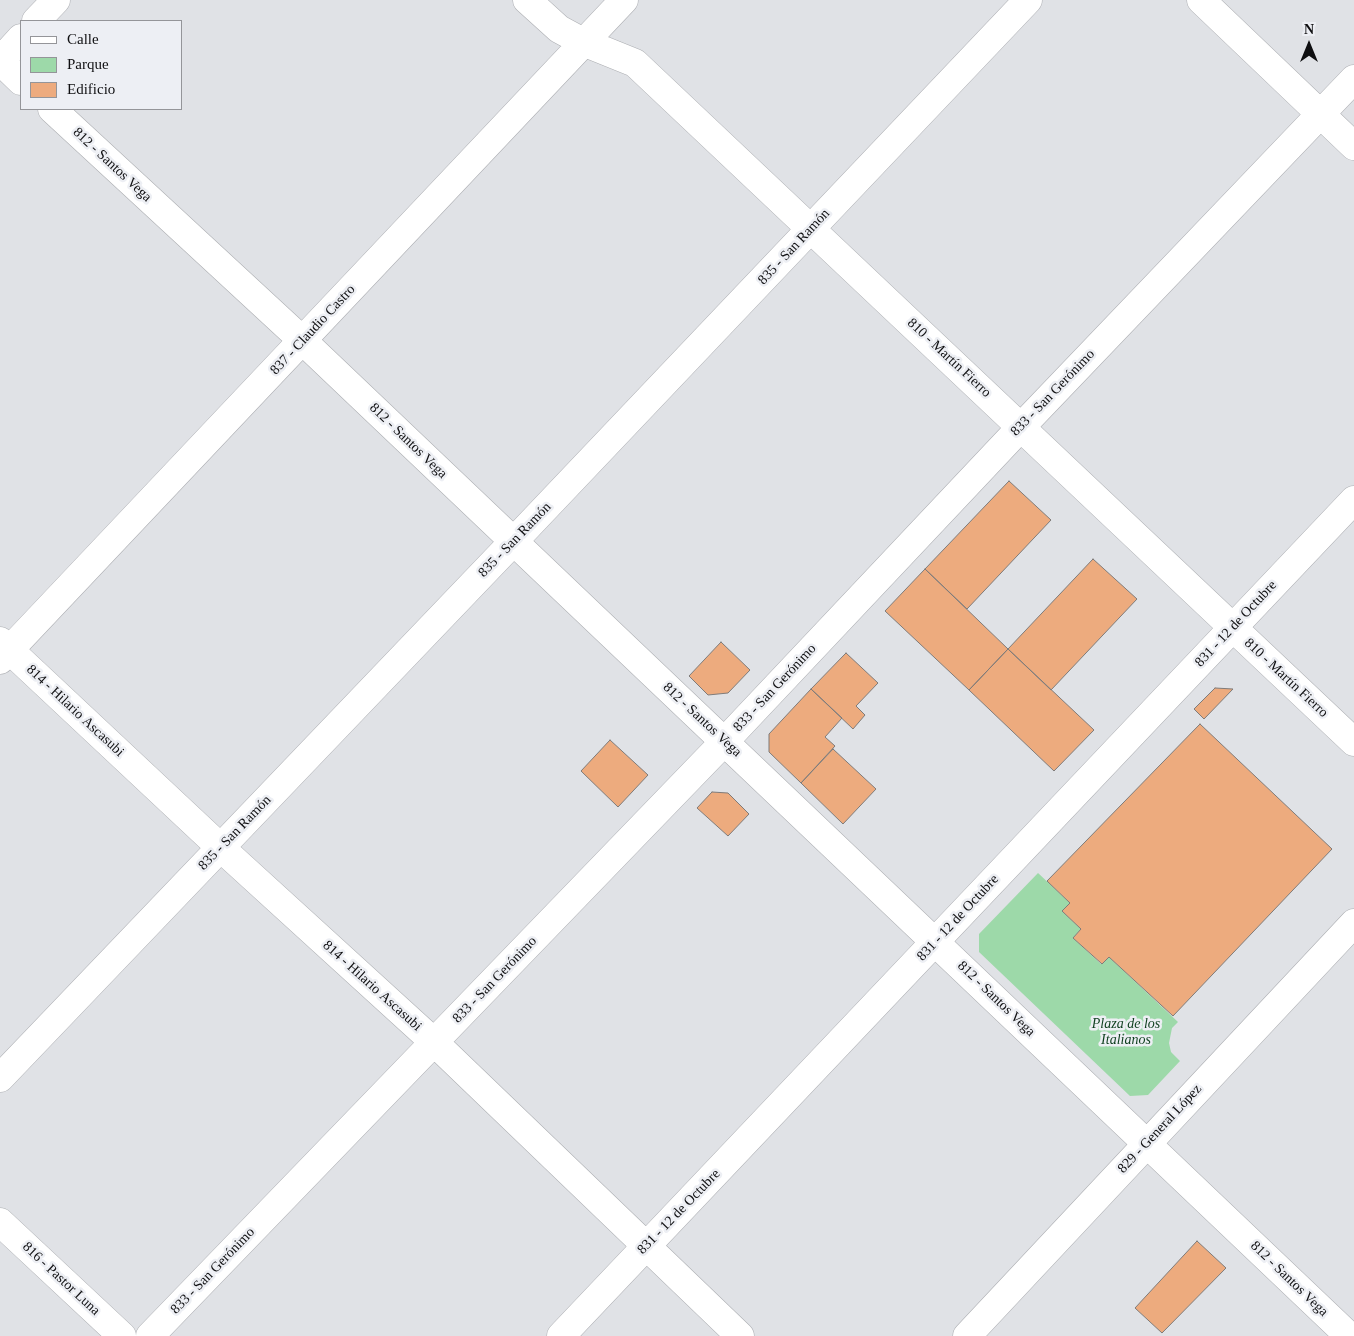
<!DOCTYPE html>
<meta charset="utf-8">
<style>
body{margin:0}
#map{position:relative;width:1354px;height:1336px;overflow:hidden;background:#e0e2e6;font-family:Georgia,serif}
canvas{display:block}
.legend{position:absolute;left:20px;top:20px;width:162px;height:90px;box-sizing:border-box;background:#edeff4;border:1px solid #949599;margin:0;padding:6px 9px;list-style:none;font-size:15px;color:#0f0f11}
.legend li{display:flex;align-items:center;gap:10px;height:25px}
.legend b{width:25px;border:1px solid #949599}
.north{position:absolute;left:1284px;top:20px;width:50px;height:50px;-webkit-text-stroke:4px #edeff4;paint-order:stroke;rotate:0deg;font-size:14px;font-weight:700;line-height:20px;text-align:center;color:#0f0f11}
.north::after{content:'';display:block;margin:auto;width:18px;height:22px;background:#0f0f11;clip-path:polygon(50% 0,100% 100%,50% 72%,0 100%)}
</style>
<div id="map">
<canvas width="1354" height="1336"></canvas>
<ul class="legend">
<li><b style="height:6px;background:#fff"></b>Calle</li>
<li><b style="height:14px;background:#9dd9a9"></b>Parque</li>
<li><b style="height:14px;background:#edab7e"></b>Edificio</li>
</ul>
<div class="north">N</div>
</div>
<script>
const ctx = document.querySelector('canvas').getContext('2d');
ctx.lineJoin = 'round';
function paint(path, color) {
  ctx.fillStyle = color;
  ctx.fill(path, 'evenodd');
}
function toPath(rows) {
  const path = new Path2D();
  for (const r of rows) {
    path.moveTo(r[0], r[1]);
    for (let i = 2; i < r.length; i += 2) path.lineTo(r[i], r[i + 1]);
  }
  return path;
}
function trace(path, color, width, dash) {
  ctx.strokeStyle = color;
  ctx.lineWidth = width;
  ctx.lineCap = dash ? 'butt' : 'round';
  ctx.setLineDash(dash || []);
  ctx.stroke(path);
}
function label(font, color, halo, rows, align = 'center') {
  ctx.font = font + ' Georgia,serif';
  ctx.lineWidth = 5;
  ctx.setLineDash([]);
  ctx.textBaseline = 'middle';
  ctx.strokeStyle = halo;
  ctx.fillStyle = color;
  for (const [text, x, y, turn = 0] of rows) {
    ctx.save();
    ctx.translate(x, y);
    ctx.rotate((+turn || 0) * Math.PI / 180);
    ctx.textAlign = isNaN(turn) ? turn : align;
    if (halo) ctx.strokeText(text, 0, 0);
    ctx.fillText(text, 0, 0);
    ctx.restore();
  }
}
const green = toPath([
 [1038,873,1070,903,1062,911,1081,929,1073,938,1101,964,1109,957,1178,1022,1172,1028,1169,1043,1171,1052,1180,1061,1148,1095,1130,1096,979,952,979,934]
]);
const building = toPath([
 [1009,481,1051,520,967,609,925,569,1009,481],
 [1093,559,1137,599,1051,690,1008,649,1093,559],
 [925,569,1008,649,969,690,885,611,925,569],
 [721,642,750,670,728,693,708,695,689,676,721,642],
 [1008,649,1094,730,1054,771,969,690,1008,649],
 [846,653,878,683,856,706,865,715,853,729,811,689,846,653],
 [1215,688,1233,689,1204,719,1194,709,1215,688],
 [811,689,842,718,825,737,835,746,801,783,769,752,769,734,811,689],
 [1200,724,1332,849,1173,1016,1109,957,1102,964,1073,938,1081,929,1062,911,1070,903,1047,881,1200,724],
 [610,740,648,775,618,807,581,771,610,740],
 [833,749,876,789,843,824,801,783,833,749],
 [712,792,728,793,749,814,728,836,697,808,712,792],
 [1197,1241,1226,1268,1162,1333,1135,1308,1197,1241]
]);
const street = toPath([
 [527,0,559,29,583,42,635,63,1354,742],
 [1201,0,1354,146],
 [36,21,56,0],
 [21,38,0,61,21,81],
 [52,109,303,341,1349,1336],
 [0,641,221,848,435,1043,740,1336],
 [0,660,624,0],
 [0,1078,513,542,1028,0],
 [0,1222,122,1336],
 [150,1336,724,742,1022,426,1354,79],
 [561,1336,1354,500],
 [967,1336,1354,923]
]);
const streetNames = [
 ["812 - Santos Vega",112,165,43],
 ["835 - San Ramón",794,247,-47],
 ["837 - Claudio Castro",313,330,-47],
 ["810 - Martín Fierro",949,358,43],
 ["833 - San Gerónimo",1053,393,-46],
 ["812 - Santos Vega",408,441,44],
 ["835 - San Ramón",515,540,-46],
 ["831 - 12 de Octubre",1236,624,-47],
 ["810 - Martín Fierro",1286,678,43],
 ["833 - San Gerónimo",775,688,-47],
 ["814 - Hilario Ascasubi",75,711,43],
 ["812 - Santos Vega",702,720,43],
 ["835 - San Ramón",235,833,-46],
 ["831 - 12 de Octubre",958,918,-47],
 ["833 - San Gerónimo",495,980,-46],
 ["814 - Hilario Ascasubi",372,986,42],
 ["812 - Santos Vega",996,999,44],
 ["829 - General López",1160,1129,-47],
 ["831 - 12 de Octubre",679,1212,-46],
 ["833 - San Gerónimo",213,1271,-46],
 ["816 - Pastor Luna",61,1279,43],
 ["812 - Santos Vega",1289,1279,44]
];
const parkNames = [
 ["Plaza de los",1126,1024],
 ["Italianos",1126,1040]
];
paint(green, '#9dd9a9');
paint(building, '#edab7e');
trace(building, '#7f7b79', 1);
trace(street, '#acaeb2', 29);
trace(street, '#fff', 28);
label('14px', '#0f0f11', '#edeff4', streetNames);
label('italic 14px', '#0e3f1e', '#edeff4', parkNames);
</script>
